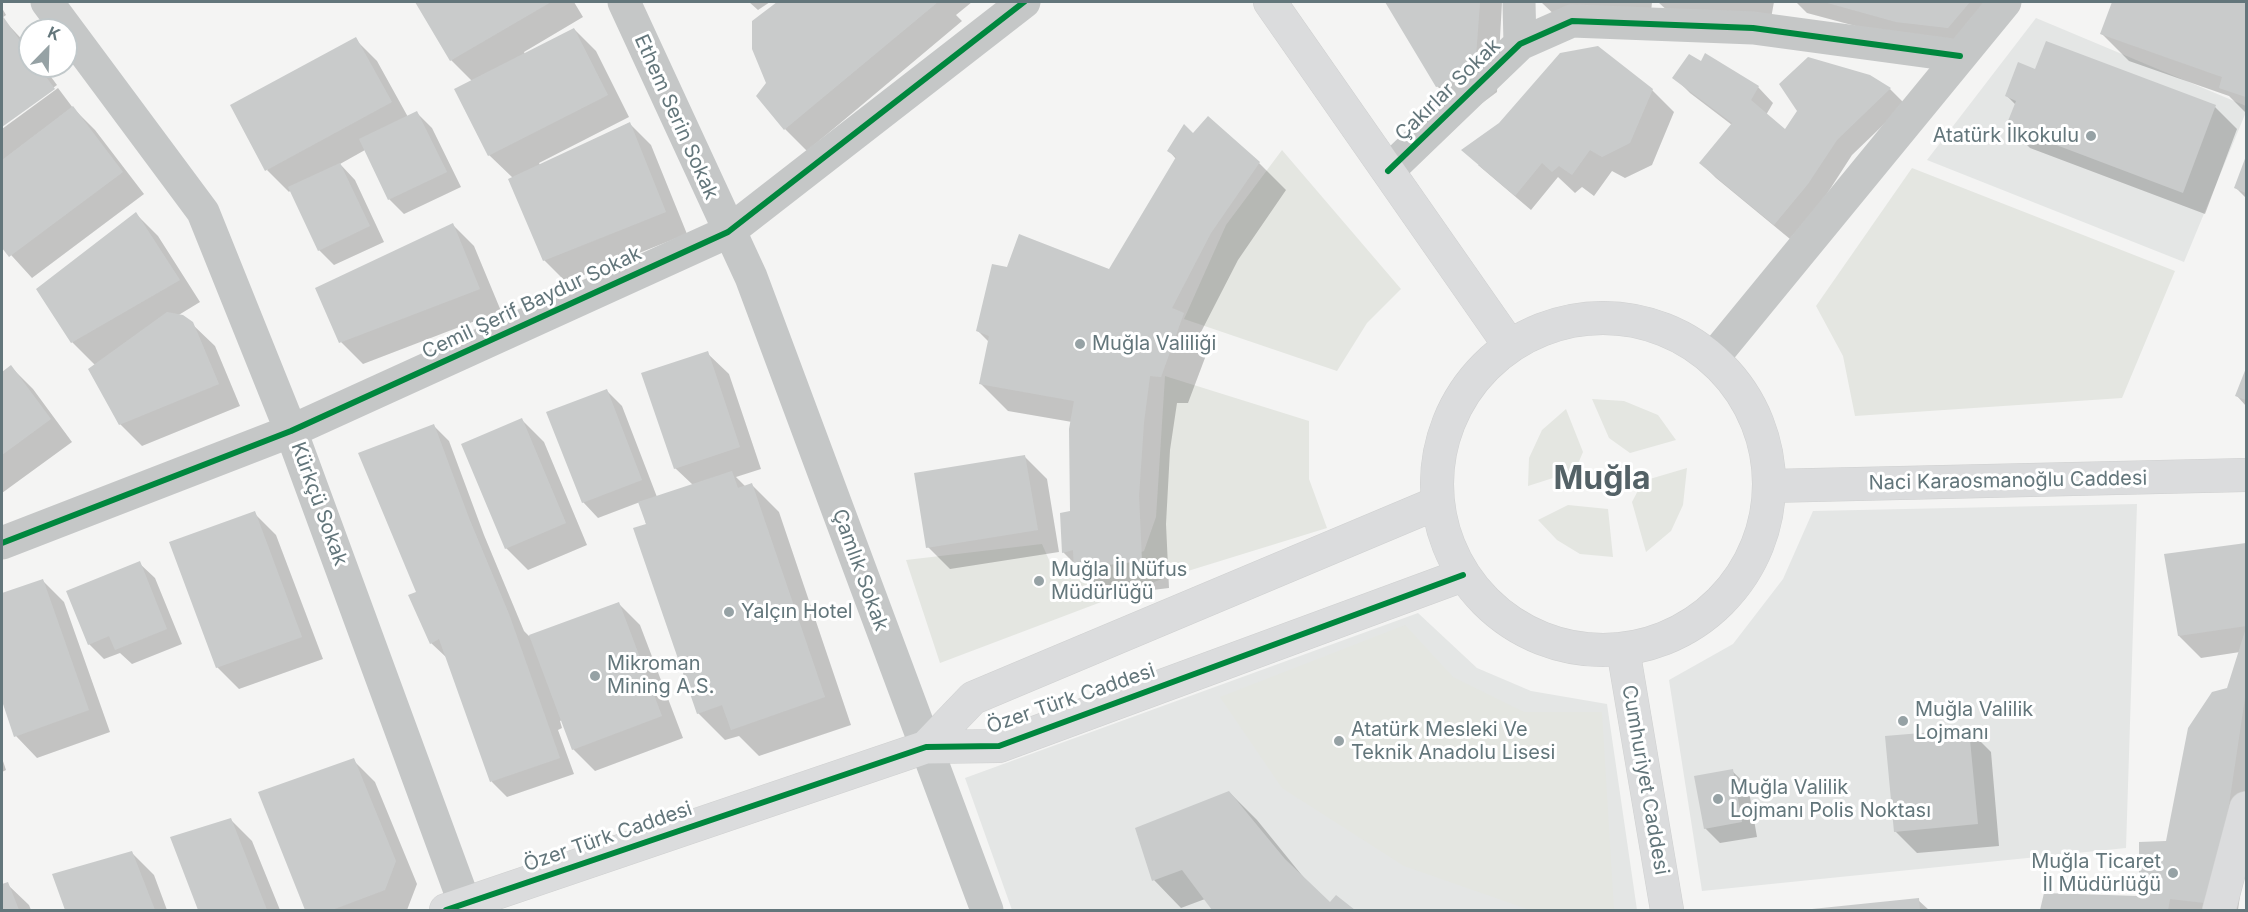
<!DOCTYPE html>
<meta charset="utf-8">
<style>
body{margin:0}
#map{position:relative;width:2248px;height:912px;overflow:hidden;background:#f4f4f3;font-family:Inter,sans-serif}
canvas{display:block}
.frame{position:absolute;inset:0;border:3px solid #63767b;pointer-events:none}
.north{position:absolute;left:18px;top:18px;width:60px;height:60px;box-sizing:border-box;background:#fff;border:2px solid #c1c8ca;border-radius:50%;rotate:23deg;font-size:16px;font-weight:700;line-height:24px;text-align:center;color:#63767b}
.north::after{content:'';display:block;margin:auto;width:21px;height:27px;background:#96a2a5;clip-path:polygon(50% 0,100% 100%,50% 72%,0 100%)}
</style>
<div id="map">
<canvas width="2248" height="912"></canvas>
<div class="frame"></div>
<div class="north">K</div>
</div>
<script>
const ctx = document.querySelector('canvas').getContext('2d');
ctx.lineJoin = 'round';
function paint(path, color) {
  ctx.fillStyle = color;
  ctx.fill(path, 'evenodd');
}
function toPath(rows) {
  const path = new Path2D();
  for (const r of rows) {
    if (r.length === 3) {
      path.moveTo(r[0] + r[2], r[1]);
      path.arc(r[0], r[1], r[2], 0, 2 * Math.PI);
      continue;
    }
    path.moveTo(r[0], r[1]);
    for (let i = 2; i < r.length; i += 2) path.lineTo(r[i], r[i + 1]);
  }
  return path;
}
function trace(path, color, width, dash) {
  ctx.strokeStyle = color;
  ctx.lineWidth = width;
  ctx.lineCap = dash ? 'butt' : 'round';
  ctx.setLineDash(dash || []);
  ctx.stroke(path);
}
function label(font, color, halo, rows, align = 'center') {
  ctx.font = font + ' Inter,sans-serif';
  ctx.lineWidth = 6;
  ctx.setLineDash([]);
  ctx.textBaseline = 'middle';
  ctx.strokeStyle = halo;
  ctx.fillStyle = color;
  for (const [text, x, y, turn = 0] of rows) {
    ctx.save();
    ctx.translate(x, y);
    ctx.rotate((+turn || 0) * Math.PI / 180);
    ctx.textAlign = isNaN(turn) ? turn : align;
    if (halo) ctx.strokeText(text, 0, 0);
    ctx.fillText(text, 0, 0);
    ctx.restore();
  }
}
const built = toPath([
 [2036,18,2246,106,2246,112,2184,262,1927,160],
 [2137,504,2126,848,1702,891,1669,680,1733,644,1783,579,1813,511],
 [1418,613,1477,668,1531,691,1607,704,1637,910,1012,910,965,778]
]);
const green = toPath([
 [1282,150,1401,289,1367,323,1337,371,1184,319,1226,225],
 [1912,168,2175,271,2122,398,1855,416,1843,356,1816,306],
 [1165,376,1309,421,1309,479,1327,528,1162,579,940,663,906,560,1042,544,1057,578,1144,551,1156,517],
 [1592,399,1624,401,1658,415,1676,440,1630,453,1609,438],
 [1566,409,1583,452,1575,471,1528,486,1529,458,1542,430],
 [1687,468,1683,505,1671,531,1646,552,1632,502,1643,481],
 [1568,505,1608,509,1613,557,1580,554,1557,540,1538,520],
 [1405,625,1453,677,1524,712,1602,712,1614,910,1530,910,1404,866,1282,788,1220,697]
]);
const shadow = toPath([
 [417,2,574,2,583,17,524,52,525,54,574,29,596,51,629,117,539,163,540,165,629,123,651,145,687,234,566,282,544,260,513,178,489,155,472,81,451,60],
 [749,2,770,2,758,10],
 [779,2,972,2,956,15,962,21,807,151,785,129,758,96,767,83,754,22],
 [1386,2,1502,2,1497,92,1481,104,1459,108,1437,86],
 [1541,2,1652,2,1650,24,1560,20],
 [1658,2,1774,2,1770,24,1670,13],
 [1796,2,2010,2,1970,50,1919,43,1807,13],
 [2114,2,2246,2,2246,113,2229,96,2129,61,2102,34],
 [2,8,6,15,2,18,30,48,30,66,43,66,57,85,2,125],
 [355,39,377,61,408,117,417,113,432,128,461,187,404,214,389,199,365,150,340,164,355,180,384,242,334,265,319,250,291,190,289,192,267,170],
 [1701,63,1758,87,1773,103,1766,115,1785,131,1799,111,1890,89,1905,104,1852,155,1823,200,1790,239,1716,178,1701,163,1732,125,1690,93,1674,77],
 [2036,71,2215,107,2237,129,2205,214,2030,148,2008,126,2016,105,2007,96],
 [58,88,73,108,95,130,144,194,32,278,2,245,2,129],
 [1652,90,1674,112,1652,165,1625,178,1612,171,1594,196,1582,187,1575,193,1558,177,1531,210,1478,165],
 [1193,135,1259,163,1286,190,1238,260,1201,332,1211,342,1188,403,1177,403,1170,450,1166,524,1169,588,1103,596,1076,568,1075,564,1063,552,1071,513,1072,422,1008,411,980,383,989,342,978,331,1008,268,1110,270,1176,159,1169,151],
 [2246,159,2246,198,2236,188],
 [136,214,158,236,200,302,177,316,192,324,215,346,240,406,142,446,120,424,95,365,72,342],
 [452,224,474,246,501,311,363,364,341,342],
 [707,353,729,374,761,469,736,477,746,487,752,485,779,512,851,725,759,756,739,736,725,740,698,713,640,502,598,518,583,502,606,390,622,406,657,497,693,485,675,468],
 [11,367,33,389,72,442,2,493,2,374],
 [2246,371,2246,406,2237,396],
 [522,420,544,442,587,545,528,570,506,548],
 [434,426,449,441,484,535,524,631,529,636,618,603,640,625,683,738,595,771,573,749,562,720,560,721,562,728,558,730,574,774,507,797,492,782,447,658,431,643,418,593],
 [1025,457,1047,479,1059,552,950,569,928,547],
 [254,513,276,535,323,659,239,689,217,667],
 [2246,545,2246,854,2238,910,2042,910,2045,895,2141,897,2167,842,2229,689,2240,652,2201,658,2179,636,2166,555],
 [139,563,155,578,182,644,132,664,120,653,104,659,89,644],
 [42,580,64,602,110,732,37,758,16,736,2,696,2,595],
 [1969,730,1991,752,1999,846,1917,853,1895,831],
 [2,758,6,770,2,772],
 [353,760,375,782,417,884,407,910,306,910,260,793],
 [1732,771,1748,786,1757,837,1720,843,1705,828],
 [1229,792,1257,820,1309,884,1330,904,1337,897,1353,910,1214,910,1205,899,1181,908,1154,880],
 [230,819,252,841,280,910,199,910,172,838],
 [132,853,154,875,167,910,67,910,54,875],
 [7,884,29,905,31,910,2,910,2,886],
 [1918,900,1929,910,1811,910]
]);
const building = toPath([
 [415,2,551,2,450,61],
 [777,2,938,2,784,130,756,96,766,83,752,49,752,21],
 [1385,2,1480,2,1475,70,1458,82,1436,87],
 [1824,2,1970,2,1948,28,1896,22],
 [2112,2,2246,2,2246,97,2219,88,2222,77,2100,34],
 [2,15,30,55,30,66,38,66,55,89,2,127],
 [574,28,608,95,488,156,454,89],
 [356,37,392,102,265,171,230,105],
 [2046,41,2216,105,2183,193,2006,126,2016,101,2005,96,2018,62,2035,69],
 [1598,46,1653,89,1630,143,1602,157,1590,150,1572,175,1559,166,1552,172,1542,163,1515,196,1461,150,1499,123,1560,53],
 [1705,53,1759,86,1751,100,1785,129,1797,111,1779,84,1808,57,1870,75,1891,88,1837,140,1808,184,1774,225,1699,163,1732,123,1672,78,1689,54,1701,61],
 [73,106,123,172,9,257,2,248,2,160],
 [417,111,447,172,388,200,359,139],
 [1208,116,1260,162,1211,233,1172,308,1184,313,1161,377,1150,376,1144,422,1139,496,1142,561,1074,569,1073,550,1062,553,1060,513,1070,511,1069,429,1074,401,979,384,989,336,976,331,992,264,1007,267,1019,234,1109,269,1176,157,1167,151,1184,124,1193,133],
 [630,122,666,212,543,261,508,179],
 [2246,156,2246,193,2234,188],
 [340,163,370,226,318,251,288,187],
 [136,212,180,280,71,343,36,289],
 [453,223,480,289,339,343,315,288],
 [167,312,183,315,193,322,219,384,119,425,88,369],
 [708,351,740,447,674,469,641,373],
 [11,365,51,419,2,455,2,372],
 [2246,368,2246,400,2235,396],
 [607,389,642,480,582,503,546,412],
 [522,418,566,523,505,549,461,444],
 [434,424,469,518,509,614,560,758,490,782,439,639,430,644,408,595,416,592,358,453],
 [1025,455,1038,530,926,548,914,473],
 [732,471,738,488,752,483,825,697,731,730,722,705,697,714,633,528,646,524,638,502],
 [255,511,302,637,216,668,169,542],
 [2246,543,2246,626,2178,636,2164,554],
 [140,561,167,629,115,650,109,636,88,645,66,591],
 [43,579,89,710,14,737,2,701,2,593],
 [619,602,662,716,572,750,529,635],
 [2246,628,2246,691,2214,904,2170,899,2168,910,2040,910,2044,893,2139,896,2139,842,2166,841,2188,728,2212,692,2227,688],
 [1969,729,1978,824,1894,832,1885,736],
 [354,758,396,861,385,890,332,910,305,910,258,792],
 [1733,769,1742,822,1704,829,1694,776],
 [1229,791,1285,859,1330,902,1336,895,1355,910,1212,910,1182,870,1152,881,1135,828],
 [231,818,267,910,198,910,170,837],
 [132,851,155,910,65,910,52,874],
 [8,882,19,910,2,910,2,884],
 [1919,898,1920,910,1812,910,1812,909]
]);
const street = toPath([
 [47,2,203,212,291,431,467,910],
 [624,2,751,277,987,910],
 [1519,2,1520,44],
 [1388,171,1520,44,1572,21,1753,28,1960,56],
 [1713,358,2005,2],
 [2,543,291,431,728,232,1024,2]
]);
const secondary = toPath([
 [1270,2,1510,346],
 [1603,484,166],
 [1770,486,2246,475],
 [1623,649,1667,910],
 [926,747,973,698,1437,503],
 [446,910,926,747,999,746,1463,575],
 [2219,910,2246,808]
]);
const cycleway = toPath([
 [1388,171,1520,44,1572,21,1753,28,1960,56],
 [2,543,291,431,728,232,1024,2],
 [446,910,926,747,999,746,1463,575]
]);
const markers = [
 [2091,136,6,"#96a2a5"],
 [1080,344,6,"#96a2a5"],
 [1039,581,6,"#96a2a5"],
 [729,612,6,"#96a2a5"],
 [595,676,6,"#96a2a5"],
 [1903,721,6,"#96a2a5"],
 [1339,741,6,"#96a2a5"],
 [1718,799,6,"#96a2a5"],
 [2173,873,6,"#96a2a5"]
];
const streetNames = [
 ["Çakırlar Sokak",1448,90,-44],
 ["Ethem Serin Sokak",676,117,66],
 ["Cemil Şerif Baydur Sokak",532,303,-25],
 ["Naci Karaosmanoğlu Caddesi",2008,481,-1],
 ["Kürkçü Sokak",319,504,70],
 ["Çamlık Sokak",860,570,70],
 ["Özer Türk Caddesi",1071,699,-19],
 ["Cumhuriyet Caddesi",1645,780,80],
 ["Özer Türk Caddesi",608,837,-19]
];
const poiNames = [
 ["Atatürk İlkokulu",2079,136,"right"],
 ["Muğla Valiliği",1092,344],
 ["Muğla İl Nüfus",1051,570],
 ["Müdürlüğü",1051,593],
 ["Yalçın Hotel",741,612],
 ["Mikroman",607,664],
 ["Mining A.S.",607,687],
 ["Muğla Valilik",1915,710],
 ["Lojmanı",1915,733],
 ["Atatürk Mesleki Ve",1351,730],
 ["Teknik Anadolu Lisesi",1351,753],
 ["Muğla Valilik",1730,788],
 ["Lojmanı Polis Noktası",1730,811],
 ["Muğla Ticaret",2161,862,"right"],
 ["İl Müdürlüğü",2161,885,"right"]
];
const townNames = [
 ["Muğla",1602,479]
];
paint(built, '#e4e6e5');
paint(green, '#e4e6e1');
paint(shadow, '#0003');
paint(building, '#c9cbcb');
trace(secondary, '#cfd0d0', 34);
trace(street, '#c5c7c7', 33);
trace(secondary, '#dbdcdd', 33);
trace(cycleway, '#00873e', 6);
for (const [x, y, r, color] of markers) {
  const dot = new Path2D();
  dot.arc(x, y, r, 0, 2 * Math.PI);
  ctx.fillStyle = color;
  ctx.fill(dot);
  trace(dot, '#fff', 2);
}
label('20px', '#63767b', '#fff', streetNames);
label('20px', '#63767b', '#fff', poiNames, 'left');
label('bold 32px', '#546267', '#fff', townNames);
</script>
